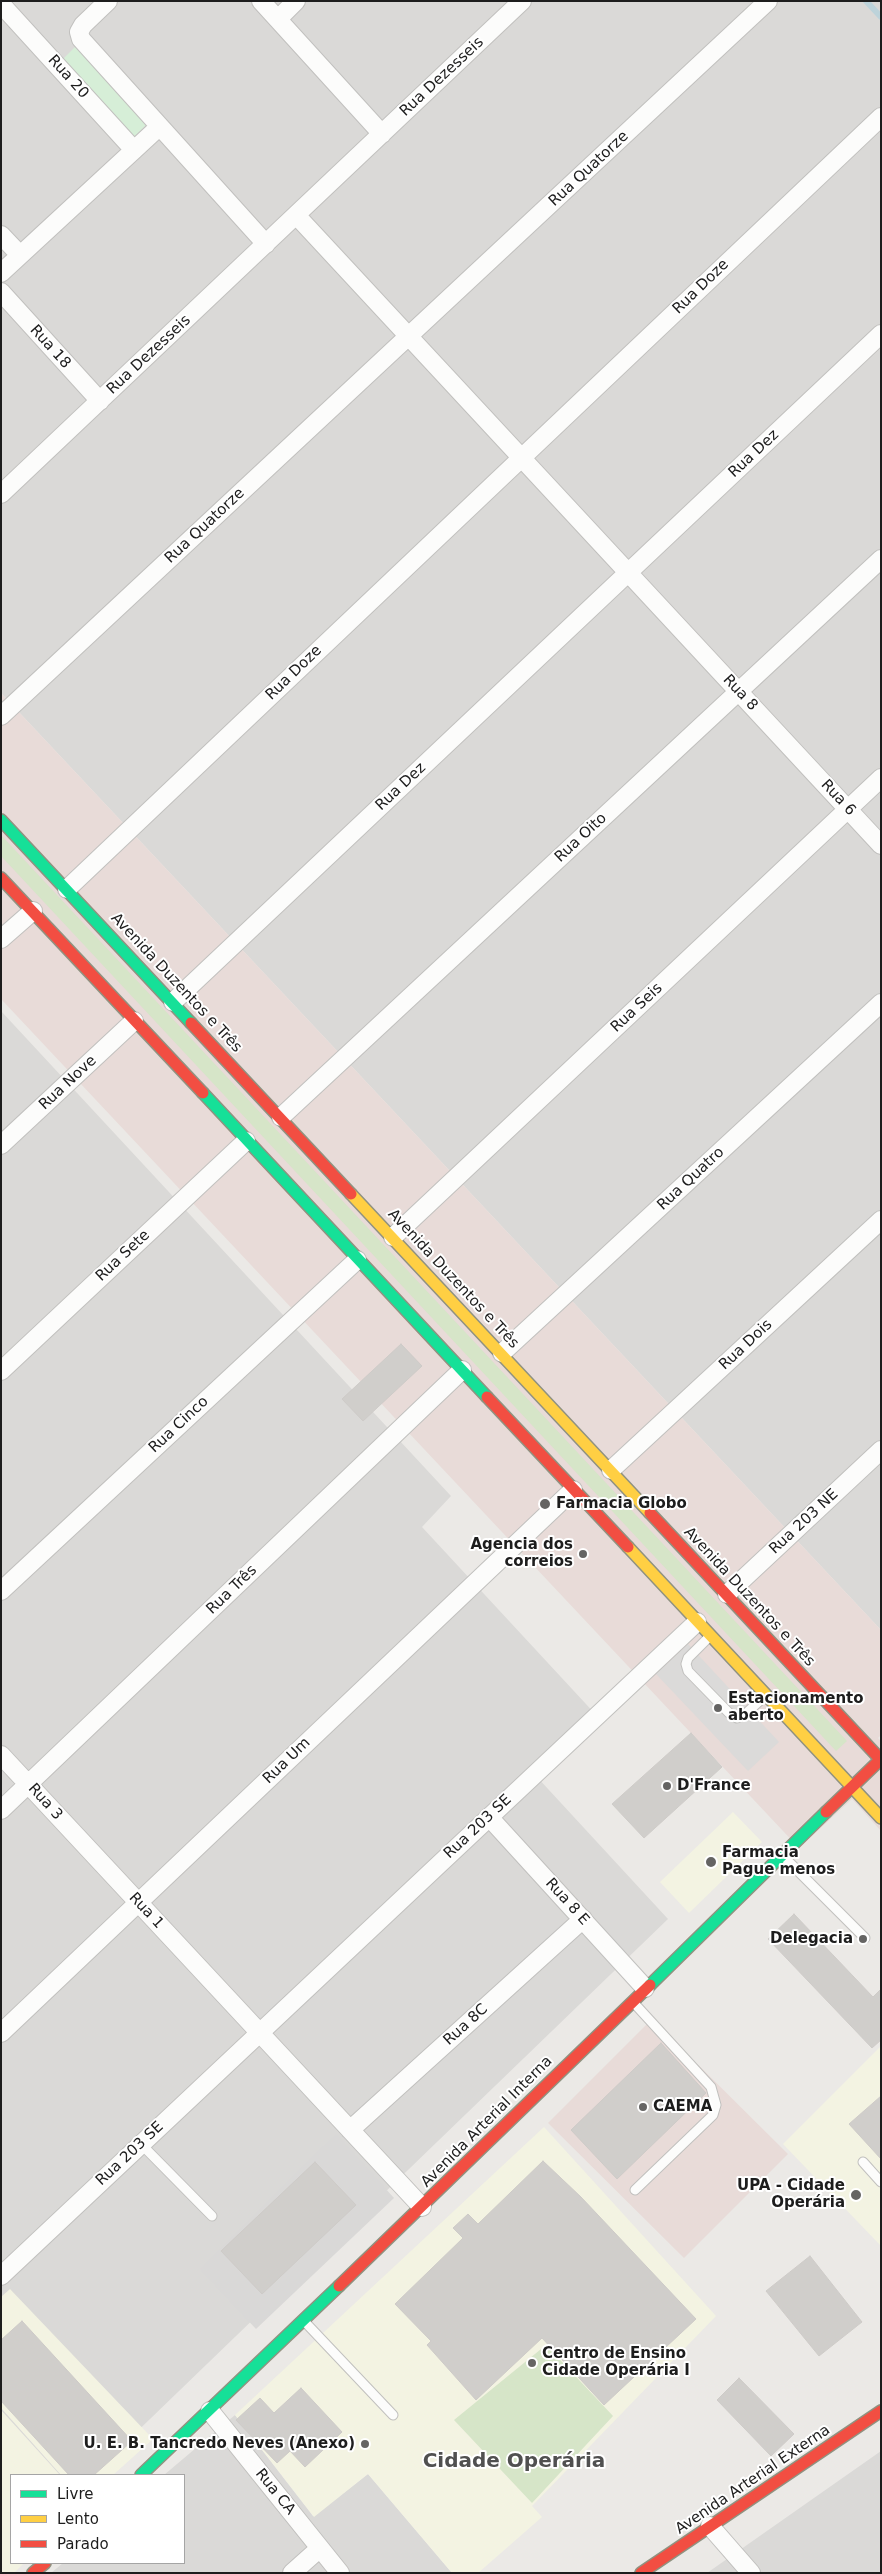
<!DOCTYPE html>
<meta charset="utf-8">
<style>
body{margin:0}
#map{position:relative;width:882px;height:2574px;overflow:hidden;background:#ebe9e6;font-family:"DejaVu Sans",sans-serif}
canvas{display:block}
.frame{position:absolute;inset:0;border:2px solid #1d1d1d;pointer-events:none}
.legend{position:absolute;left:10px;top:2474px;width:175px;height:90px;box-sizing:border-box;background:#fff;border:1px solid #a5a5a5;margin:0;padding:6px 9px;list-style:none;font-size:15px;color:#1d1d1d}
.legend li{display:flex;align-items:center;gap:10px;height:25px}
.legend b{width:25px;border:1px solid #a5a5a5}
</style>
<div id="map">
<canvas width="882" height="2574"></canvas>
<div class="frame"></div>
<ul class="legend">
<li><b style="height:6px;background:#16e098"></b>Livre</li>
<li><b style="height:6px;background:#ffcf43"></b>Lento</li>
<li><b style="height:6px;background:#f24e42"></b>Parado</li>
</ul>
</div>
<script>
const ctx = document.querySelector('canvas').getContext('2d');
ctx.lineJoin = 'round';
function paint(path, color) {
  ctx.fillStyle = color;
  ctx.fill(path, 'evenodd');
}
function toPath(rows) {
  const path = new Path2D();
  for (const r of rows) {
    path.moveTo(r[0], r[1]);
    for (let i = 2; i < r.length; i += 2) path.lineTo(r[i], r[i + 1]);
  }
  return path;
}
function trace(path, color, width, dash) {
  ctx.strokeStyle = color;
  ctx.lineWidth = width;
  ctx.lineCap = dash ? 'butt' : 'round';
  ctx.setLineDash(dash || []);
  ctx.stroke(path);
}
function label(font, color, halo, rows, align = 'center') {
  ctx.font = font + ' "DejaVu Sans",sans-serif';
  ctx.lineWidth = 4;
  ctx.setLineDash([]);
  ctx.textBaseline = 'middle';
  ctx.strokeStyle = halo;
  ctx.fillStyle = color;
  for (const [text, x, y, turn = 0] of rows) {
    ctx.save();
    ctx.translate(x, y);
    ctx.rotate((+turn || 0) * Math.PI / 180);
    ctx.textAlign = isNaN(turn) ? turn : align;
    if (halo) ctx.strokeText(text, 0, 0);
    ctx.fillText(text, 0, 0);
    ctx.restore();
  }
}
const residential = toPath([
 [1,1,881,1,881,1630,1,693],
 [1,1011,451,1496,422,1527,598,1717,537,1777,668,1919,92,2475,11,2475,1,2562],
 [235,2415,313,2516,368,2474,452,2573,51,2573,63,2563,184,2563,184,2475,164,2475],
 [881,2451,881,2573,707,2573]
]);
const commercial = toPath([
 [1,693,881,1630,881,1735,878,1738,881,1741,881,1831,852,1799,799,1848,1,999],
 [652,2019,788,2154,684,2258,548,2123]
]);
const education = toPath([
 [733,1812,762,1842,689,1913,660,1882],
 [881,2046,881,2246,783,2144],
 [544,2127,716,2316,532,2506,542,2517,478,2573,452,2573,368,2474,314,2517,235,2415],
 [10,2289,153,2439,113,2475,61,2475,1,2408,1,2297],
 [1,2410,60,2475,11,2475,11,2563,24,2563,14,2573,1,2573]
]);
const religious = toPath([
 [336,2134,394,2198,256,2329,200,2269]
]);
const grass = toPath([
 [1,835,847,1741,836,1751,1,856],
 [546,2345,613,2416,532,2503,454,2420]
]);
const park = toPath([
 [78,44,148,123,131,140,61,61]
]);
const parking = toPath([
 [688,1644,779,1742,748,1771,656,1674]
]);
const stream = toPath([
 [866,1,881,17]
]);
const building = toPath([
 [401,1344,422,1366,363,1421,342,1399,401,1344],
 [691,1733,722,1767,644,1838,612,1804,691,1733],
 [794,1914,873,1997,881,1989,881,2040,872,2048,768,1939,794,1914],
 [661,2043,706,2093,617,2179,571,2130,661,2043],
 [881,2096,881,2159,849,2124,881,2096],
 [543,2161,581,2197,696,2319,604,2405,542,2338,476,2400,427,2345,431,2341,395,2304,463,2238,453,2228,468,2214,478,2224,543,2161],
 [315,2162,356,2205,262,2294,221,2251,315,2162],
 [810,2256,862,2322,819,2356,766,2291,810,2256],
 [22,2321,132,2441,94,2475,69,2475,1,2401,1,2340,22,2321],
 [739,2378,794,2434,771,2456,717,2400,739,2378],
 [301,2388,342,2432,305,2467,290,2451,277,2463,236,2420,260,2398,274,2413,301,2388]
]);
const lane = toPath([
 [708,1638,688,1658,686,1664,688,1671,729,1713,737,1718,744,1715,764,1697],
 [783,1856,865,1938],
 [633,2002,711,2087,716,2105,713,2115,635,2190],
 [141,2144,212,2216],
 [863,2162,881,2182],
 [304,2321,393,2415]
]);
const street = toPath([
 [108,1,83,25,79,32,81,39,266,244],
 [261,1,382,134],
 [1,4,134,150],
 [278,19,296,1],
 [296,215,881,845],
 [1,235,20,255],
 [1,273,159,127],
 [1,292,100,401],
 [1,494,522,1],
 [1,716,768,1],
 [67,889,881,117],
 [1,939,33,911],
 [173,1002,881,334],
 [281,1117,881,559],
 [1,1145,134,1021],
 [393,1237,881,778],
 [502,1353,881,1003],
 [1,1371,246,1141],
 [611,1470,881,1220],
 [1,1591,357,1260],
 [727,1594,881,1450],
 [1,1755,422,2207],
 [1,1810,462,1370],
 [489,1817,645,1988],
 [1,2033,573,1490],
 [350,2130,583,1919],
 [1,2276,697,1622],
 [210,2411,340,2573],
 [710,2526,751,2573],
 [292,2573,320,2548]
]);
const fast = toPath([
 [1,820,191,1023],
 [203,1093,487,1397],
 [650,1985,826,1812],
 [141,2475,339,2286]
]);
const slow = toPath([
 [351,1194,650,1513],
 [628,1547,881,1818]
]);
const jam = toPath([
 [1,878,203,1093],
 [191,1023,351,1194],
 [487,1397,628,1547],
 [650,1513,881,1760],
 [826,1812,881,1759],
 [339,2286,650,1985],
 [33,2573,45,2563],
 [641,2573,881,2411]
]);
const markers = [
 [545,1504,6,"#656463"],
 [583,1554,5,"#656463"],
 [718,1708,5,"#656463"],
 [667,1786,5,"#656463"],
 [711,1862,6,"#656463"],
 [863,1939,5,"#656463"],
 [643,2107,5,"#656463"],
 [856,2195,6,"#656463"],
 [532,2363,5,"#656463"],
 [365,2444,5,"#656463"]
];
const streetNames = [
 ["Rua 20",68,77,48],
 ["Rua Dezesseis",442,77,-43],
 ["Rua Quatorze",589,169,-43],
 ["Rua Doze",701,287,-44],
 ["Rua 18",50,347,48],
 ["Rua Dezesseis",149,355,-43],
 ["Rua Dez",754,454,-43],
 ["Rua Quatorze",205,526,-43],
 ["Rua Doze",294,673,-44],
 ["Rua 8",740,693,47],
 ["Rua Dez",401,787,-43],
 ["Rua 6",838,798,47],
 ["Rua Oito",581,838,-43],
 ["Avenida Duzentos e Três",176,983,47],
 ["Rua Seis",637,1008,-43],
 ["Rua Nove",68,1083,-43],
 ["Rua Quatro",691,1179,-43],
 ["Rua Sete",123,1256,-43],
 ["Avenida Duzentos e Três",453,1279,47],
 ["Rua Dois",746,1345,-43],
 ["Rua Cinco",179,1425,-43],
 ["Rua 203 NE",804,1522,-43],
 ["Rua Três",232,1590,-44],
 ["Avenida Duzentos e Três",749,1597,47],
 ["Rua Um",287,1761,-44],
 ["Rua 3",45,1802,48],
 ["Rua 203 SE",478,1827,-43],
 ["Rua 8 E",567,1902,48],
 ["Rua 1",146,1911,47],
 ["Rua 8C",466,2025,-42],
 ["Avenida Arterial Interna",487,2122,-45],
 ["Rua 203 SE",130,2154,-43],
 ["Avenida Arterial Externa",753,2480,-34],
 ["Rua CA",275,2492,51]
];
const poiNames = [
 ["Farmacia Globo",556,1504],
 ["Agencia dos",573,1545,"right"],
 ["correios",573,1562,"right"],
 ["Estacionamento",728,1699],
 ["aberto",728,1716],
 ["D'France",677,1786],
 ["Farmacia",722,1853],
 ["Pague menos",722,1870],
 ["Delegacia",853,1939,"right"],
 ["CAEMA",653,2107],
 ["UPA - Cidade",845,2186,"right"],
 ["Operária",845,2203,"right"],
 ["Centro de Ensino",542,2354],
 ["Cidade Operária I",542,2371],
 ["U. E. B. Tancredo Neves (Anexo)",355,2444,"right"]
];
const districtNames = [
 ["Cidade Operária",514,2462]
];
paint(residential, '#dad9d7');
paint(commercial, '#e8dbd8');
paint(education, '#f3f3e2');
paint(religious, '#d9d8d7');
paint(grass, '#d6e5c8');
paint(park, '#d6eed7');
paint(parking, '#dbdad9');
trace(stream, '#bdd3da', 6);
paint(building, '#d0cecb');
trace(building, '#cecbc8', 1);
trace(lane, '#c1c0be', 11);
trace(street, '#c1c0be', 20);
trace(fast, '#909280', 14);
trace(slow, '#909280', 14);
trace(jam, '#909280', 14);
trace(lane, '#fcfcfb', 9);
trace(street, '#fcfcfb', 18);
trace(fast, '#16e098', 11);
trace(slow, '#ffcf43', 11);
trace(jam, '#f24e42', 11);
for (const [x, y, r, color] of markers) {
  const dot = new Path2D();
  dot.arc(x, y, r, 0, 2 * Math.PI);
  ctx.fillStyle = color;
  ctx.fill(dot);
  trace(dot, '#fff', 2);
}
label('15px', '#1d1d1d', '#fff', streetNames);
label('bold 15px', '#1d1d1d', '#fff', poiNames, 'left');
label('bold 20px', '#505050', '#fff', districtNames);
</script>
